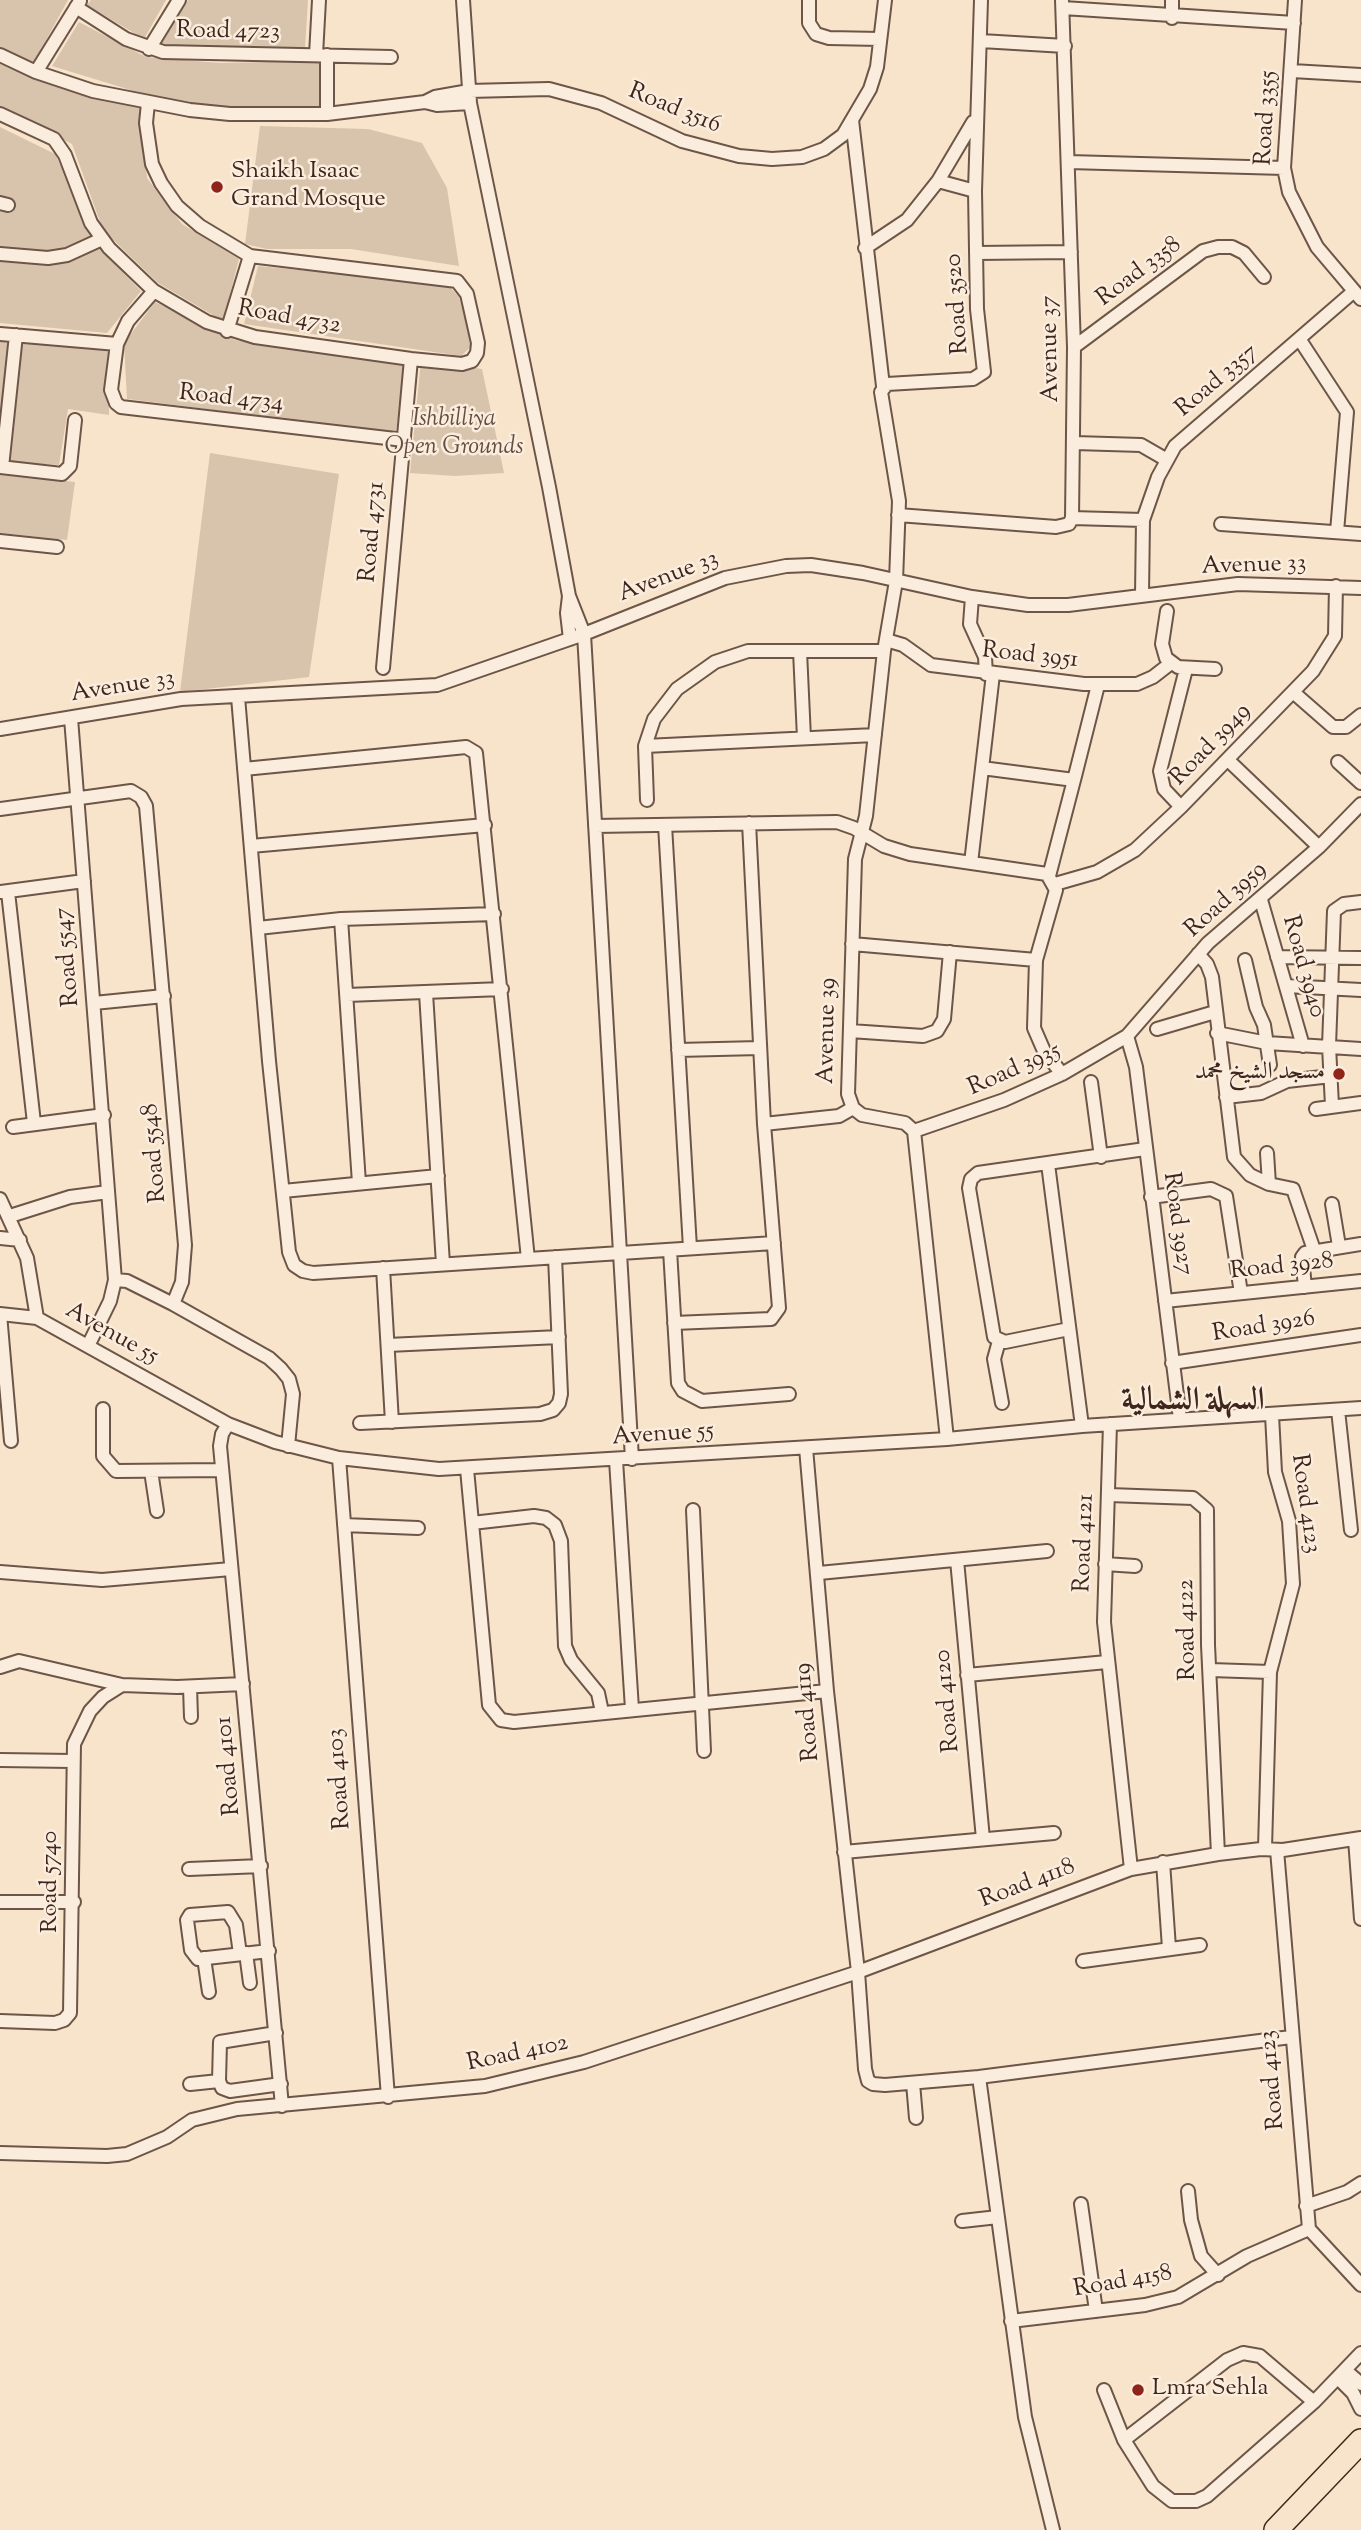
<!DOCTYPE html>
<meta charset="utf-8">
<style>
body{margin:0}
canvas{display:block;background:#f7e4ca}
</style>
<canvas width="1361" height="2530"></canvas>
<script>
const ctx = document.querySelector('canvas').getContext('2d');
ctx.lineJoin = 'round';
function paint(path, color) {
  ctx.fillStyle = color;
  ctx.fill(path, 'evenodd');
}
function toPath(rows) {
  const path = new Path2D();
  for (const r of rows) {
    path.moveTo(r[0], r[1]);
    for (let i = 2; i < r.length; i += 2) path.lineTo(r[i], r[i + 1]);
  }
  return path;
}
function trace(path, color, width, dash) {
  ctx.strokeStyle = color;
  ctx.lineWidth = width;
  ctx.lineCap = dash ? 'butt' : 'round';
  ctx.setLineDash(dash || []);
  ctx.stroke(path);
}
function label(font, color, halo, rows, align = 'center') {
  ctx.font = font + ' "Sorts Mill Goudy",Amiri,serif';
  ctx.lineWidth = 5;
  ctx.setLineDash([]);
  ctx.textBaseline = 'middle';
  ctx.strokeStyle = halo;
  ctx.fillStyle = color;
  for (const [text, x, y, turn = 0] of rows) {
    ctx.save();
    ctx.translate(x, y);
    ctx.rotate((+turn || 0) * Math.PI / 180);
    ctx.textAlign = isNaN(turn) ? turn : align;
    if (halo) ctx.strokeText(text, 0, 0);
    ctx.fillText(text, 0, 0);
    ctx.restore();
  }
}
const green = toPath([
 [0,0,68,0,33,64,0,48],
 [91,0,166,0,144,39,87,5],
 [188,0,308,0,305,48,160,45],
 [79,22,146,57,220,63,322,61,321,106,216,108,137,92,52,66],
 [0,63,140,108,147,178,182,224,239,259,223,321,158,283,103,230,72,144,0,107],
 [260,126,368,129,422,143,447,188,459,266,351,249,267,249,245,244],
 [0,127,55,154,101,250,141,291,107,333,0,323],
 [258,266,447,284,459,297,473,345,461,356,244,324],
 [155,302,235,340,404,366,396,433,127,399,124,343],
 [21,336,109,350,109,415,68,409,59,465,10,462],
 [0,339,10,340,0,427],
 [421,360,482,369,504,473,455,476,410,473],
 [210,453,339,474,309,677,180,692],
 [0,474,75,482,67,540,0,533]
]);
const street = toPath([
 [463,0,470,103,549,487,569,596,567,613,570,639],
 [809,0,809,23,816,34,829,38,880,39],
 [1295,0,1284,168,1289,192,1317,247,1361,299],
 [76,7,126,39,163,52,391,57],
 [1063,8,1294,23],
 [1172,18,1172,0],
 [981,41,1065,46],
 [149,49,179,0],
 [0,55,36,72,93,91,190,110,230,114,327,114,425,102,435,97,469,91,549,89,601,103,682,141,739,156,772,159,802,157,824,149,843,135,870,89,877,67,885,0],
 [316,55,319,0],
 [1292,71,1361,75],
 [36,72,80,1],
 [425,102,437,105,470,103],
 [0,114,54,139,65,155,91,223,109,248,154,291,207,322,255,337,411,359,462,364,472,361,477,353,478,343,467,294,457,281,250,256,200,226,177,206,161,183,152,164,146,123,148,103],
 [327,114,327,55],
 [852,120,883,386],
 [973,122,938,181,975,191],
 [1069,162,1284,168],
 [0,203,8,205],
 [865,248,907,220,938,181],
 [976,253,1071,252],
 [0,254,48,258,67,255,102,239],
 [154,291,128,321,117,344,111,390,116,403,121,407,404,440],
 [227,331,250,256],
 [0,334,117,344],
 [1300,340,1347,412,1337,532],
 [1074,347,1203,251,1218,247,1232,247,1244,253,1264,277],
 [1075,443,1141,445,1167,460],
 [0,467,62,474,70,466,75,420],
 [2,467,16,335],
 [898,515,1056,527,1069,524,1072,518,1074,347,1062,0],
 [1072,518,1143,520],
 [1221,524,1361,534],
 [0,541,57,547],
 [1142,595,1143,520,1158,477,1175,446,1353,292],
 [569,596,584,634,632,1459],
 [972,597,970,624,985,657,986,674],
 [1167,611,1162,644,1166,658,1178,667,1215,669],
 [886,640,903,645,931,665,1084,684,1137,684,1153,677,1171,663],
 [800,651,804,738],
 [383,668,411,359],
 [1293,692,1333,727,1346,727,1361,715],
 [238,697,269,1061,289,1252,294,1265,303,1271,313,1273,774,1243],
 [71,718,115,1280,110,1301,88,1346],
 [0,729,181,699,437,685,584,634,725,578,786,566,811,565,863,573,972,597,1028,605,1068,605,1238,584,1361,588],
 [645,746,875,735],
 [1228,760,1319,847],
 [1338,762,1361,783],
 [982,768,1074,780,1098,685],
 [244,769,466,747,476,753,528,1259],
 [647,800,645,746,654,719,677,689,715,662,748,651,884,651],
 [1181,807,1164,789,1160,771,1186,669],
 [0,809,131,791,141,797,146,806,185,1245,182,1282,173,1304],
 [665,825,690,1248],
 [595,826,837,822,854,828,884,846,910,854,1047,874,1056,890,1036,960,1034,1028,1044,1051,1062,1074],
 [251,846,485,825],
 [971,863,993,674],
 [1049,876,1074,780],
 [1055,884,1097,872,1135,850,1181,807,1313,671,1335,636,1336,586],
 [1,892,84,881],
 [8,892,34,1123],
 [1261,900,1303,1046],
 [341,919,359,1183],
 [258,928,341,919,494,914],
 [852,944,1036,960],
 [1198,954,1207,964,1212,977,1234,1157,1250,1175,1269,1184,1293,1189,1314,1250],
 [1277,957,1361,958],
 [1245,960,1256,1007,1264,1025,1270,1065],
 [1286,986,1361,990],
 [426,993,443,1264],
 [347,995,502,989],
 [94,1003,164,996],
 [1157,1029,1215,1012],
 [850,1031,923,1036,937,1031,944,1019,950,952],
 [1217,1033,1267,1043,1361,1049],
 [1127,1036,1136,1067,1180,1419],
 [678,1050,759,1048],
 [1091,1082,1101,1157],
 [1226,1097,1261,1093,1287,1081,1331,1076],
 [1332,1106,1329,1046,1334,911,1344,904,1361,902],
 [1316,1109,1361,1103],
 [764,1124,839,1116,853,1108],
 [13,1127,104,1115],
 [914,1131,1004,1100,1062,1074,1127,1036,1208,943,1319,847,1361,804],
 [1267,1153,1269,1184],
 [1048,1164,1082,1426],
 [283,1191,438,1176],
 [1151,1197,1211,1189,1226,1196,1241,1293],
 [0,1199,27,1258,37,1318],
 [1332,1204,1339,1246],
 [10,1216,70,1197,108,1192],
 [0,1238,20,1240],
 [670,1250,678,1383,683,1391,702,1401,789,1394],
 [383,1268,392,1422],
 [115,1280,127,1281,173,1304,269,1358,281,1369,289,1379,293,1394,288,1446],
 [1305,1287,1302,1257,1305,1253,1361,1244],
 [1165,1301,1361,1281],
 [0,1314,37,1318,228,1424,275,1442,339,1458,439,1469,947,1439,1082,1426,1361,1408],
 [0,1314,11,1441],
 [674,1323,771,1319,779,1308,764,1124,749,823],
 [1069,1329,1005,1342,994,1337,969,1188,971,1179,978,1173,1145,1149],
 [999,1341,994,1359,1002,1403],
 [388,1345,559,1337],
 [1172,1363,1361,1335],
 [103,1409,103,1456,116,1471,222,1470],
 [1338,1410,1351,1530],
 [360,1423,540,1414,553,1410,559,1403,561,1394,555,1257],
 [228,1424,222,1434,220,1446,282,2106],
 [1110,1424,1104,1622,1131,1869],
 [947,1439,914,1131,905,1123,862,1115,853,1108,848,1094,855,859,866,816,884,651,896,581,899,501,881,392,887,384,973,379,984,372,977,309,975,191,981,0],
 [806,1448,827,1691,858,1972,865,2069,868,2081,873,2084,885,2085,979,2077,1291,2037],
 [339,1458,388,2097],
 [616,1460,632,1709],
 [467,1469,489,1705,501,1720,514,1722,827,1691],
 [151,1471,157,1511],
 [1109,1495,1193,1498,1207,1510,1208,1645,1218,1854],
 [693,1510,704,1751],
 [472,1523,534,1516,546,1518,555,1525,561,1541,565,1646,571,1660,598,1693,602,1712],
 [344,1525,418,1528],
 [957,1560,983,1839],
 [1105,1564,1135,1566],
 [0,1572,102,1580,231,1569],
 [819,1573,1047,1551],
 [0,1667,19,1661,122,1685,177,1687,243,1684],
 [1211,1670,1270,1672],
 [967,1675,1107,1662],
 [190,1687,191,1717],
 [0,1760,72,1761],
 [1355,1839,1361,1919],
 [1265,1848,1270,1672,1293,1584,1289,1521,1275,1472,1272,1415],
 [1277,1850,1309,2229,1361,2285],
 [844,1852,1054,1833],
 [1163,1862,1169,1948],
 [189,1869,261,1866],
 [0,1902,74,1902],
 [246,1953,250,1983],
 [240,1954,236,1925,228,1912,190,1915,187,1920,191,1950,198,1959,269,1951],
 [204,1958,209,1992],
 [1083,1961,1200,1945],
 [0,2021,55,2023,64,2020,70,2013,74,1744,90,1711,103,1697,122,1685],
 [276,2033,220,2042,219,2081,222,2088,230,2091,281,2084],
 [979,2077,1025,2417,1053,2530],
 [913,2083,916,2118],
 [190,2084,219,2081],
 [0,2153,107,2156,127,2154,167,2137,192,2120,237,2109,485,2086,584,2062,858,1972,1131,1869,1218,1854,1261,1849,1283,1850,1361,1838],
 [1188,2191,1191,2220,1201,2256,1218,2275],
 [1081,2204,1096,2311],
 [1306,2206,1347,2192,1361,2183],
 [962,2221,998,2217],
 [1011,2321,1145,2305,1178,2297,1247,2256,1309,2229],
 [1345,2370,1361,2384],
 [1338,2378,1353,2393,1361,2409],
 [1104,2390,1124,2440,1153,2486,1172,2501,1196,2501,1207,2496,1314,2402,1361,2353],
 [1124,2440,1227,2360,1243,2353,1260,2356,1314,2402]
]);
const highway = toPath([
 [1276,2530,1361,2441]
]);
const markers = [
 [217,187,7,"#8f2418"],
 [1339,1074,7,"#8f2418"],
 [1138,2390,7,"#8f2418"]
];
const streetNames = [
 ["Road 4723",228,33,1],
 ["Road 3516",674,110,22],
 ["Road 3355",1268,118,-87],
 ["Road 3358",1140,273,-37],
 ["Road 3520",959,304,-94],
 ["Road 4732",289,319,10],
 ["Avenue 37",1052,349,-91],
 ["Road 3357",1218,382,-40],
 ["Road 4734",231,400,6],
 ["Road 4731",374,532,-85],
 ["Avenue 33",1254,567,-2],
 ["Avenue 33",669,578,-21],
 ["Road 3951",1030,657,6],
 ["Avenue 33",123,688,-9],
 ["Road 3949",1212,746,-46],
 ["Road 3959",1227,901,-42],
 ["Road 5547",69,957,-95],
 ["Road 3940",1302,967,74],
 ["Avenue 39",829,1031,-89],
 ["Road 3935",1015,1071,-24],
 ["Road 5548",156,1153,-95],
 ["Road 3927",1176,1224,82],
 ["Road 3928",1282,1268,-6],
 ["Road 3926",1264,1328,-9],
 ["Avenue 55",111,1335,29],
 ["Avenue 55",663,1436,-4],
 ["Road 4123",1304,1504,82],
 ["Road 4121",1086,1543,-88],
 ["Road 4122",1189,1630,-91],
 ["Road 4120",949,1701,-95],
 ["Road 4119",809,1712,-95],
 ["Road 4101",230,1766,-95],
 ["Road 4103",341,1779,-94],
 ["Road 5740",52,1882,-90],
 ["Road 4118",1028,1885,-21],
 ["Road 4102",518,2055,-12],
 ["Road 4123",1274,2080,-95],
 ["Road 4158",1123,2283,-10]
];
const poiNames = [
 ["Shaikh Isaac",231,173],
 ["Grand Mosque",231,201],
 ["مسجد الشيخ محمد",1325,1074,"right"],
 ["Lmra Sehla",1152,2390]
];
const parkNames = [
 ["Ishbilliya",454,421],
 ["Open Grounds",454,449]
];
const districtNames = [
 ["السهلة الشمالية",1193,1404]
];
paint(green, '#d8c4ac');
trace(street, '#6d5548', 16);
trace(highway, '#3f251c', 26);
trace(street, '#faeddd', 12);
trace(highway, '#f7e4ca', 23);
for (const [x, y, r, color] of markers) {
  const dot = new Path2D();
  dot.arc(x, y, r, 0, 2 * Math.PI);
  ctx.fillStyle = color;
  ctx.fill(dot);
  trace(dot, '#faeddd', 2.5);
}
label('24px', '#3f251c', '#faeddd', streetNames);
label('24px', '#3f251c', '#faeddd', poiNames, 'left');
label('italic 24px', '#654d40', '#faeddd', parkNames);
label('bold 32px', '#3f251c', '#faeddd', districtNames);
</script>
